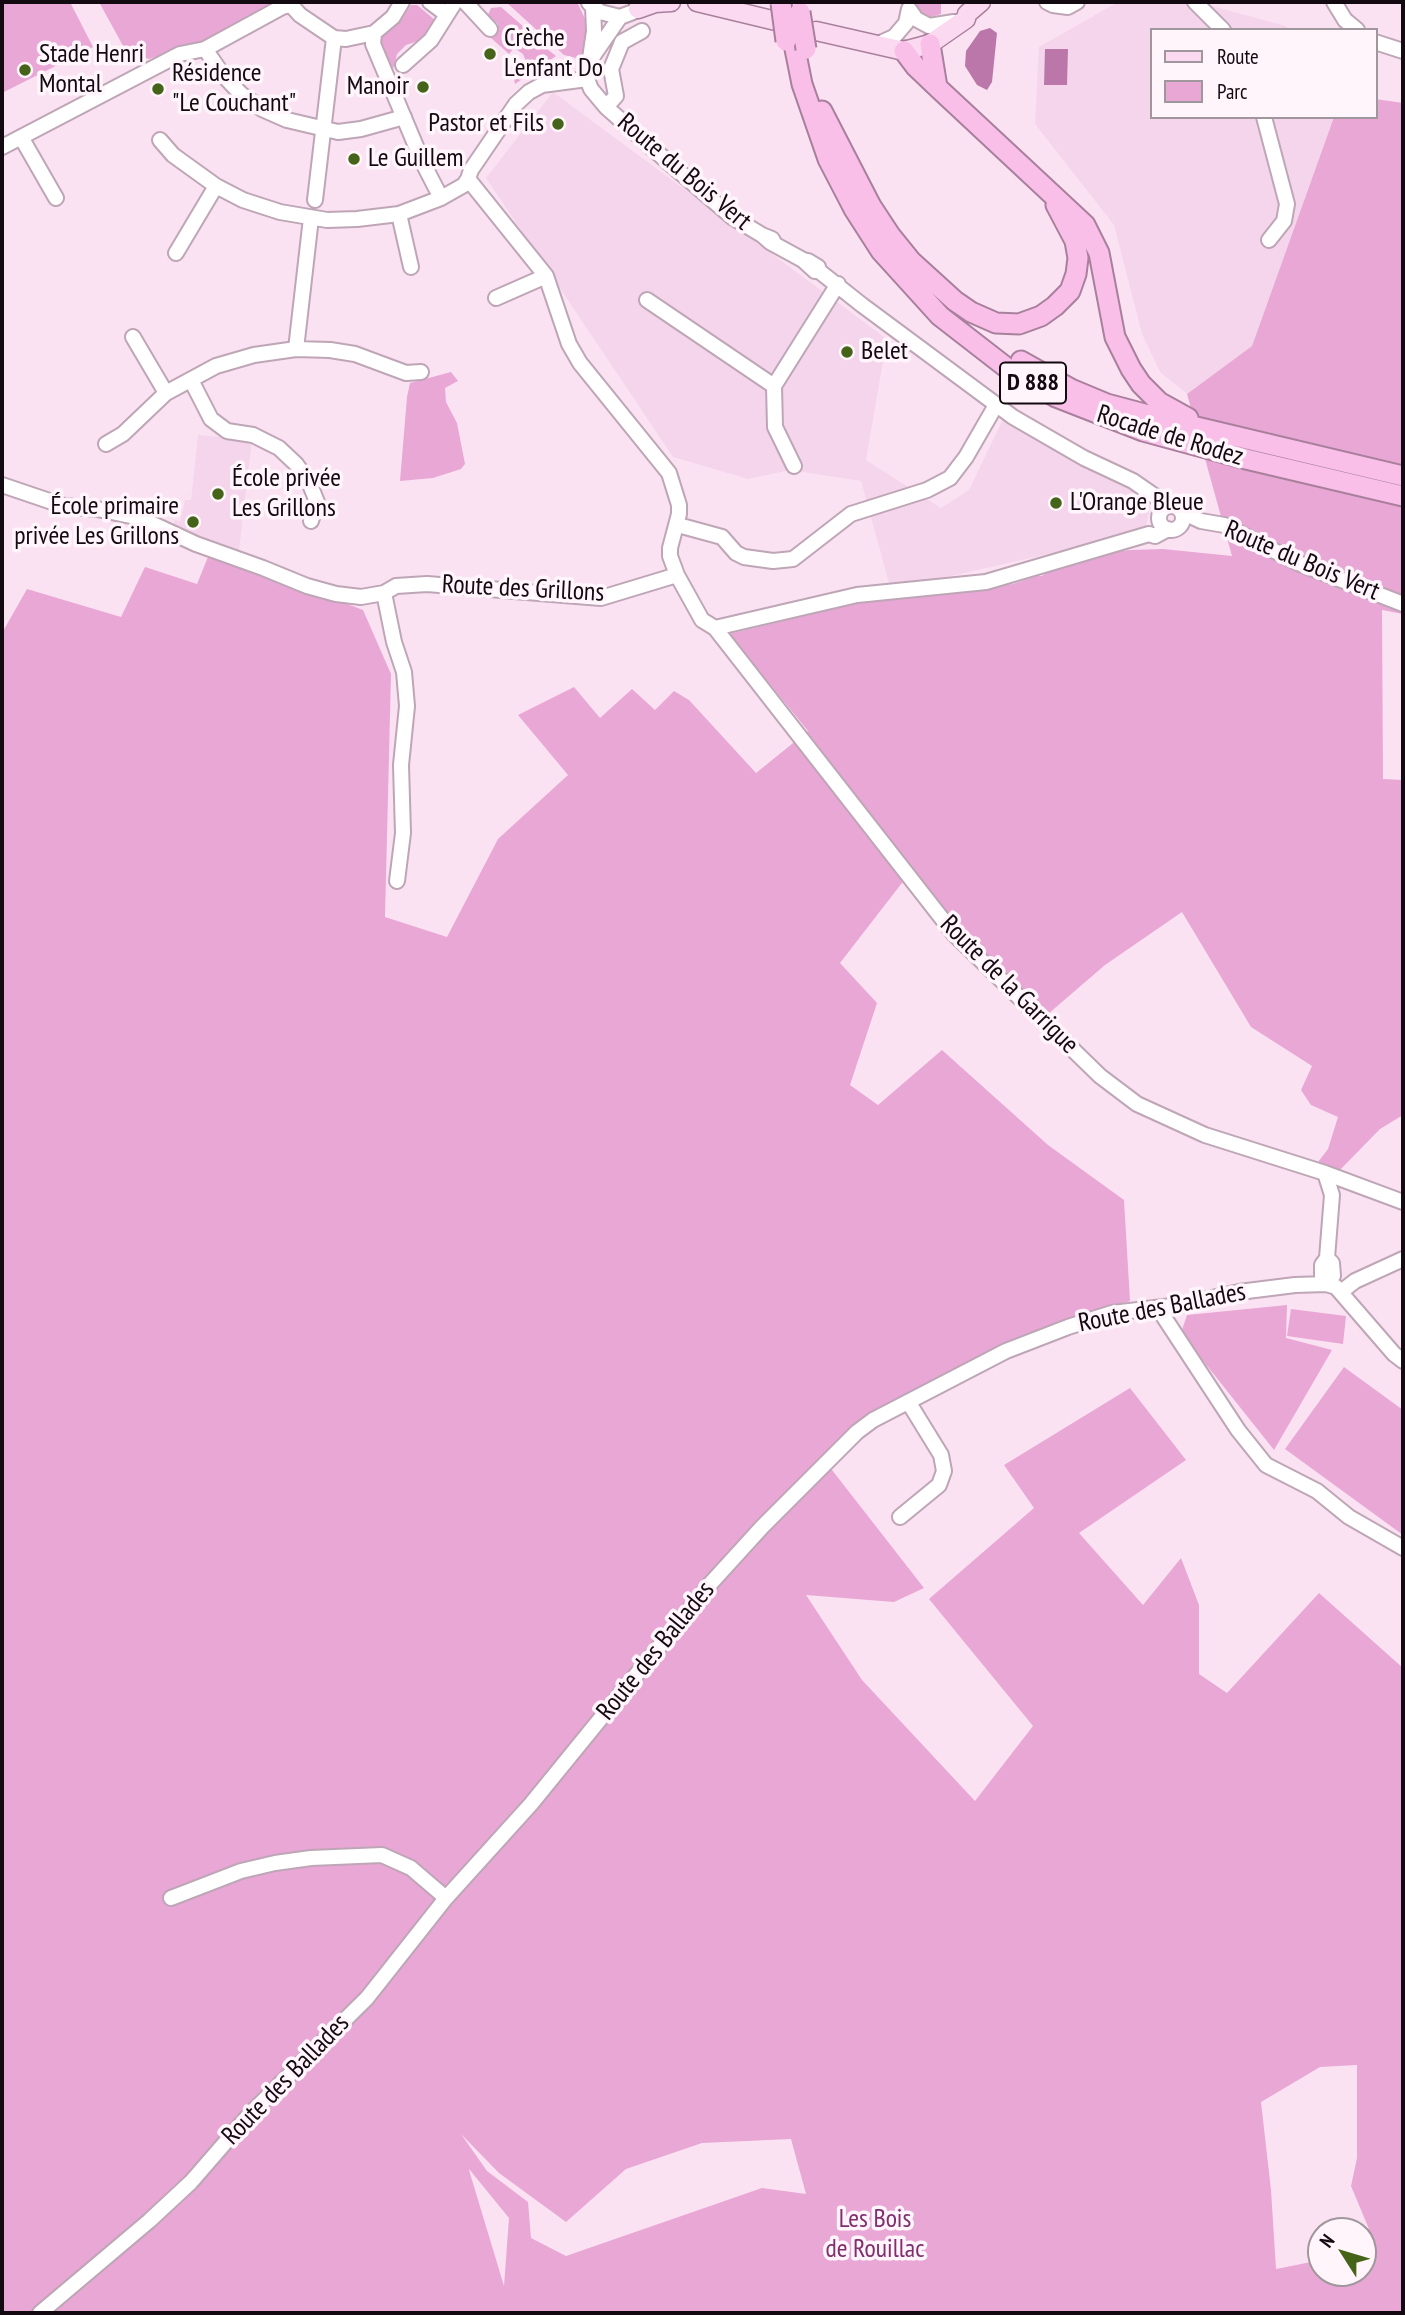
<!DOCTYPE html>
<meta charset="utf-8">
<style>
body{margin:0}
#map{position:relative;width:1405px;height:2315px;overflow:hidden;background:#fbe2f3;font-family:"PT Sans Narrow",sans-serif}
canvas{display:block}
.frame{position:absolute;inset:0;border:4px solid #120a10;pointer-events:none}
.legend{position:absolute;left:1150px;top:28px;width:228px;height:91px;box-sizing:border-box;background:#fff5fb;border:2px solid #a0979d;margin:0;padding:9px 12px;list-style:none;font-size:21px;color:#120a10}
.legend li{display:flex;align-items:center;gap:14px;height:35px}
.legend b{width:35px;border:2px solid #a0979d}
.north{position:absolute;left:1307px;top:2217px;width:70px;height:70px;box-sizing:border-box;background:#fff5fb;border:2px solid #a0979d;border-radius:50%;rotate:307deg;font-size:19px;font-weight:700;line-height:28px;text-align:center;color:#120a10}
.north::after{content:'';display:block;margin:auto;width:24px;height:32px;background:#456419;clip-path:polygon(50% 0,100% 100%,50% 72%,0 100%)}
</style>
<div id="map">
<canvas width="1405" height="2315"></canvas>
<div class="frame"></div>
<ul class="legend">
<li><b style="height:9px;background:#fbd9f1"></b>Route</li>
<li><b style="height:19px;background:#e8a7d5"></b>Parc</li>
</ul>
<div class="north">N</div>
</div>
<script>
const ctx = document.querySelector('canvas').getContext('2d');
ctx.lineJoin = 'round';
function paint(path, color) {
  ctx.fillStyle = color;
  ctx.fill(path, 'evenodd');
}
function toPath(rows) {
  const path = new Path2D();
  for (const r of rows) {
    if (r.length === 3) {
      path.moveTo(r[0] + r[2], r[1]);
      path.arc(r[0], r[1], r[2], 0, 2 * Math.PI);
      continue;
    }
    path.moveTo(r[0], r[1]);
    for (let i = 2; i < r.length; i += 2) path.lineTo(r[i], r[i + 1]);
  }
  return path;
}
function trace(path, color, width, dash) {
  ctx.strokeStyle = color;
  ctx.lineWidth = width;
  ctx.lineCap = dash ? 'butt' : 'round';
  ctx.setLineDash(dash || []);
  ctx.stroke(path);
}
function label(font, color, halo, rows, align = 'center') {
  ctx.font = font + ' "PT Sans Narrow",sans-serif';
  ctx.lineWidth = 7;
  ctx.setLineDash([]);
  ctx.textBaseline = 'middle';
  ctx.strokeStyle = halo;
  ctx.fillStyle = color;
  for (const [text, x, y, turn = 0] of rows) {
    ctx.save();
    ctx.translate(x, y);
    ctx.rotate((+turn || 0) * Math.PI / 180);
    ctx.textAlign = isNaN(turn) ? turn : align;
    if (halo) ctx.strokeText(text, 0, 0);
    ctx.fillText(text, 0, 0);
    ctx.restore();
  }
}
const built = toPath([
 [1118,2,1197,2,1286,26,1289,30,1151,30,1151,117,1334,117,1252,346,1187,394,1160,372,1142,334,1114,225,1035,124,1039,47],
 [553,92,887,339,866,460,941,508,969,490,1003,419,1151,501,1145,532,916,584,889,583,861,481,790,470,748,479,673,457,486,178],
 [198,435,252,440,239,551,172,528,175,520,180,521,185,500,191,500]
]);
const green = toPath([
 [2,2,70,2,93,47,2,93],
 [99,2,280,2,214,38,149,59,127,53],
 [506,2,577,2,587,23,584,47,580,59,564,55],
 [915,2,941,2,941,14,924,19],
 [411,5,417,5,435,20,421,40,406,45,397,54,394,67,389,69,379,45,382,35,400,22],
 [501,7,525,28,526,32,556,56,515,84,513,74,527,64,523,54,514,48,509,54,491,38,498,28,498,24,488,15,491,8],
 [1375,99,1403,103,1403,614,1382,610,1383,779,1403,780,1403,1115,1380,1129,1337,1173,1315,1166,1328,1149,1338,1117,1311,1105,1301,1090,1312,1066,1251,1027,1182,912,1105,965,1048,1014,956,938,905,879,840,963,877,1003,850,1085,878,1105,942,1050,1048,1145,1124,1200,1130,1301,1028,1336,873,1411,825,1461,924,1588,894,1602,806,1595,862,1680,975,1801,1033,1726,929,1599,1034,1508,1004,1465,1130,1388,1186,1460,1079,1533,1143,1605,1181,1558,1199,1605,1199,1674,1227,1693,1319,1593,1403,1668,1403,2313,2,2313,2,633,27,589,121,617,145,567,197,584,210,552,363,610,391,674,385,917,447,937,498,839,568,775,518,715,574,687,600,718,632,689,655,710,674,691,689,700,756,773,808,731,729,634,863,602,1013,584,1037,576,1042,576,1048,571,1097,554,1130,550,1163,549,1232,556,1187,394,1252,346,1334,117,1375,117],
 [1357,2065,1357,2158,1351,2186,1369,2229,1363,2235,1363,2273,1321,2273,1321,2260,1276,2269,1271,2190,1261,2102,1320,2067],
 [461,2134,499,2173,566,2222,626,2169,702,2143,791,2139,806,2194,762,2188,566,2256,531,2238,528,2202,487,2171],
 [469,2169,509,2218,504,2286,469,2170],
 [451,372,458,381,445,388,446,402,457,423,465,464,461,469,433,478,400,481,407,397,410,383],
 [1287,1305,1286,1338,1332,1350,1274,1450,1181,1333,1187,1315],
 [1291,1309,1346,1316,1343,1344,1287,1336],
 [1344,1367,1403,1410,1403,1535,1285,1449]
]);
const water = toPath([
 [990,28,997,33,992,82,987,90,977,85,965,66,966,51,980,31],
 [1045,49,1068,49,1067,85,1044,85]
]);
const minor = toPath([
 [281,2,282,7,291,5,300,15,334,38,346,39,374,33,393,17,402,2],
 [430,2,446,14],
 [465,2,490,29],
 [1047,2,1053,5,1068,7,1077,2],
 [1195,2,1223,30],
 [1334,2,1345,20,1357,30],
 [589,3,600,12,620,17,633,12,644,3],
 [593,7,594,31,587,79,591,89,606,107,668,162,732,217,762,235],
 [374,33,373,44,423,163,441,198],
 [1375,42,1403,51],
 [876,45,894,37,906,23,909,9,916,19,929,26,954,22],
 [205,49,223,75,241,94,262,109,287,120,338,132,361,129,404,117],
 [593,56,620,17],
 [403,65,431,40,455,2],
 [606,107,616,96,611,69,622,42,642,31],
 [1264,117,1287,204,1284,221,1269,240],
 [21,137,56,198],
 [160,140,173,155,216,186,243,200,280,212,327,220,357,219,399,214,441,198,464,185,468,179,471,170,516,104,529,92,542,85,587,79],
 [2,147,180,54,205,49,282,7],
 [468,179,546,276,569,344,580,363,669,473,679,505,679,514,670,548,670,556,677,575,702,620,715,628,857,595,986,582,1149,534,1155,536,1168,529],
 [315,200,334,38],
 [399,214,411,267],
 [774,243,772,239,762,235,770,242,803,260],
 [176,253,216,186],
 [819,271,815,271,803,260,808,261,818,267,819,271,862,305,1013,417,1084,458,1133,481,1169,506],
 [496,298,546,276],
 [647,300,774,386,838,284],
 [133,337,166,393],
 [296,349,311,218],
 [191,380,211,419,227,431,253,435,279,448,296,464,309,482,317,502,311,521],
 [774,386,775,427,794,466],
 [106,444,123,434,166,393,216,366,254,355,296,349,330,350,355,354,406,373,421,372],
 [2,485,64,506,97,509,140,518,196,544,263,568,307,586,336,594,361,597,384,593,396,586,427,584,601,598,677,575],
 [1171,518,12],
 [1182,512,1201,521,1224,525,1298,563,1403,604],
 [678,525,722,537,736,553,744,557,773,561,793,559,851,514,927,490,950,478,966,457,996,405],
 [384,593,394,642,404,672,407,706,401,765,403,833,397,881],
 [715,628,954,934,1100,1076,1137,1104,1205,1135,1325,1173,1403,1202],
 [1325,1173,1332,1195,1327,1258,1322,1265,1322,1276,1326,1284,1333,1276,1332,1263,1327,1258],
 [1341,1292,1355,1281,1403,1259],
 [1158,1308,1238,1430,1266,1465,1317,1491,1349,1517,1403,1548],
 [900,1517,939,1485,944,1471,941,1455,909,1403],
 [171,1898,241,1871,275,1863,311,1858,382,1855,411,1868,446,1898],
 [40,2313,149,2221,191,2182,250,2114,367,1998,446,1898,531,1804,711,1583,762,1527,857,1432,873,1420,1006,1351,1068,1327,1112,1313,1181,1305,1239,1292,1295,1285,1326,1284,1336,1287,1394,1354,1403,1361]
]);
const major = toPath([
 [697,2,776,21],
 [638,9,655,3,671,2],
 [816,31,904,51,930,44,966,19,967,14,981,2]
]);
const highway = toPath([
 [794,44,802,84,828,159,854,209,881,251,940,316,1007,368,1056,397,1143,431,1246,459,1403,496],
 [930,44,937,87],
 [904,51,916,67,938,88,1085,225,1099,253,1115,337,1131,369,1141,384,1159,402,1188,418],
 [822,111,871,206,890,235,911,261,955,301,971,312,996,323,1019,324,1041,316,1055,306,1070,291,1076,274,1078,258,1075,241,1056,205],
 [1021,361,1071,389,1107,404,1167,420,1403,476]
]);
const highwayBridge = toPath([
 [781,3,786,41],
 [800,12,806,49]
]);
const markers = [
 [490,54,7,"#456419"],
 [25,70,7,"#456419"],
 [423,87,7,"#456419"],
 [158,89,7,"#456419"],
 [558,124,7,"#456419"],
 [354,159,7,"#456419"],
 [847,352,7,"#456419"],
 [218,494,7,"#456419"],
 [1056,503,7,"#456419"],
 [193,522,7,"#456419"]
];
const shields = [
 [1033,383,66]
];
const shieldNames = [
 ["D 888",1033,383]
];
const poiNames = [
 ["Crèche",504,39],
 ["L'enfant Do",504,69],
 ["Stade Henri",39,55],
 ["Montal",39,85],
 ["Résidence",172,74],
 ["\"Le Couchant\"",172,104],
 ["Manoir",409,87,"right"],
 ["Pastor et Fils",544,124,"right"],
 ["Le Guillem",368,159],
 ["Belet",861,352],
 ["École privée",232,479],
 ["Les Grillons",232,509],
 ["L'Orange Bleue",1070,503],
 ["École primaire",179,507,"right"],
 ["privée Les Grillons",179,537,"right"]
];
const streetNames = [
 ["Route du Bois Vert",684,172,40],
 ["Rocade de Rodez",1170,436,17],
 ["Route du Bois Vert",1302,561,23],
 ["Route des Grillons",523,589,3],
 ["Route de la Garrigue",1009,985,45],
 ["Route des Ballades",1162,1308,-11],
 ["Route des Ballades",656,1651,-51],
 ["Route des Ballades",286,2080,-46]
];
const parkNames = [
 ["Les Bois",875,2220],
 ["de Rouillac",875,2250]
];
paint(built, '#f5d5eb');
paint(green, '#e8a7d5');
paint(water, '#bb77a9');
trace(minor, '#bea6b6', 18);
trace(major, '#a8809c', 21);
trace(highway, '#a8809c', 23);
trace(minor, '#fff', 14);
trace(major, '#fbd9f1', 18);
trace(highway, '#f9bfe8', 19);
trace(highwayBridge, '#a8809c', 23, []);
trace(highwayBridge, '#f9bfe8', 19);
for (const [x, y, r, color] of markers) {
  const dot = new Path2D();
  dot.arc(x, y, r, 0, 2 * Math.PI);
  ctx.fillStyle = color;
  ctx.fill(dot);
  trace(dot, '#fff5fb', 2.5);
}
for (const [x, y, w] of shields) {
  const box = new Path2D();
  box.roundRect(x - w / 2, y - 20.5, w, 41, 5);
  ctx.fillStyle = '#fff5fb';
  ctx.fill(box);
  trace(box, '#120a10', 2);
}
label('bold 24px', '#120a10', null, shieldNames);
label('26px', '#120a10', '#fff5fb', poiNames, 'left');
label('26px', '#120a10', '#fff5fb', streetNames);
label('26px', '#802e6e', '#fff5fb', parkNames);
</script>
